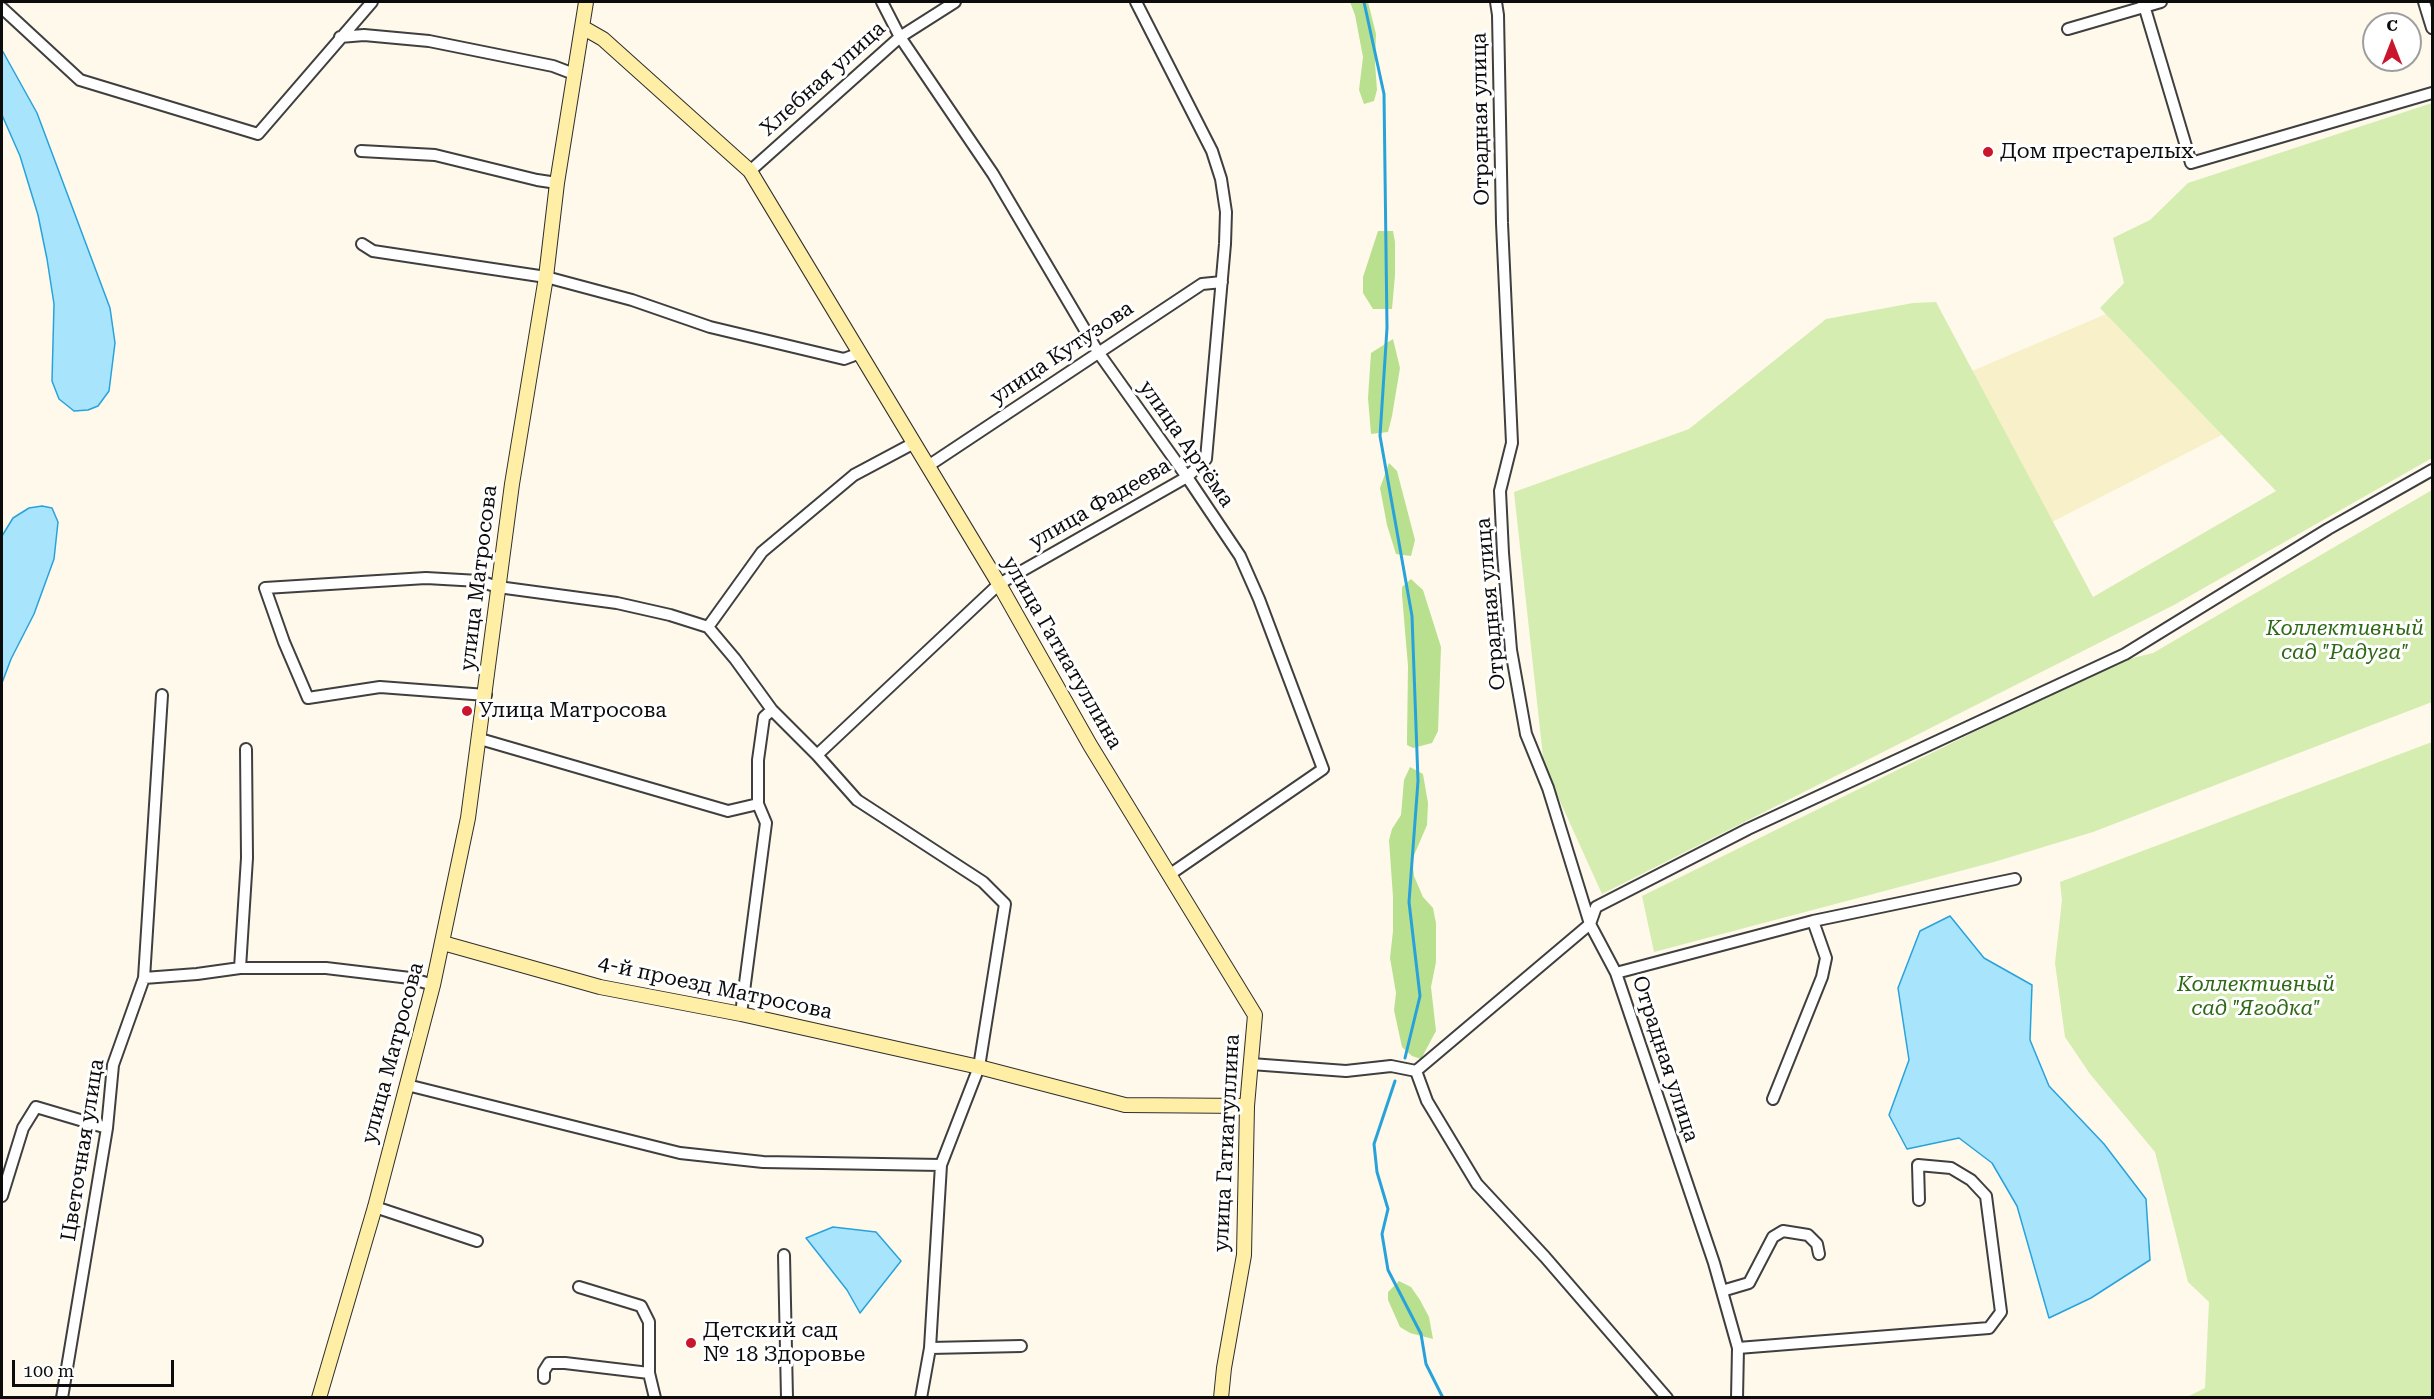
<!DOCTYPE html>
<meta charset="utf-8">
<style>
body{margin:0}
#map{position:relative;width:2434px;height:1399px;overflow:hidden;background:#fff9eb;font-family:"Roboto Serif",serif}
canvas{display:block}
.frame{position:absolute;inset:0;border:3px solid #0c0c0c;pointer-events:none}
.north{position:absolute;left:2362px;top:12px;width:60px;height:60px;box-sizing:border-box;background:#fff;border:2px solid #9e9e9e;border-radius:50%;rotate:0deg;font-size:16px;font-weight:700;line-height:24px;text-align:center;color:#0c0c0c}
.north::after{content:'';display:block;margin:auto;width:21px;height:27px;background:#ca162d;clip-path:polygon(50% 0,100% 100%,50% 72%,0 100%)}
.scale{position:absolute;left:12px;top:1360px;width:162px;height:27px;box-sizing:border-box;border:3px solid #0c0c0c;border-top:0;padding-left:8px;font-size:18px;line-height:21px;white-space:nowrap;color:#0c0c0c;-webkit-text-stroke:4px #fff;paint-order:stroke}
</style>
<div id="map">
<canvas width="2434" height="1399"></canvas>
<div class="frame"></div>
<div class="north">С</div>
<div class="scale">100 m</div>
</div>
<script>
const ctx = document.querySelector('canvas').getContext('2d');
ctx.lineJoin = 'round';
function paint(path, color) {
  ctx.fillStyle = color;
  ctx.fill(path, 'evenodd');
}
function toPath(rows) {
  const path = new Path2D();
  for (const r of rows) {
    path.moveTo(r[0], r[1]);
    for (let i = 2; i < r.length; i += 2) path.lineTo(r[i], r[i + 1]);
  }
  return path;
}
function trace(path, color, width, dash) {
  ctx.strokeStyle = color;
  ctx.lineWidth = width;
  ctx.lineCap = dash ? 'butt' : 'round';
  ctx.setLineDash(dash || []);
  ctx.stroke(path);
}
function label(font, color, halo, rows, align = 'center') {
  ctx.font = font + ' "Roboto Serif",serif';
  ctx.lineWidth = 6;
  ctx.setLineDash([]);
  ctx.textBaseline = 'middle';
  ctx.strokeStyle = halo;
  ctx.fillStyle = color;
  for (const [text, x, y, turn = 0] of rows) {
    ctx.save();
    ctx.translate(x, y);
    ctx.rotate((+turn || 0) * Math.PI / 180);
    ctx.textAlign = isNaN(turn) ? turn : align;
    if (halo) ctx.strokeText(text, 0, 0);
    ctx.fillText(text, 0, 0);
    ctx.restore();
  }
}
const farmland = toPath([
 [2106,314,2222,435,2052,522,1972,371]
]);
const green = toPath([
 [2432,103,2432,458,2174,605,1602,894,1544,766,1514,492,1689,429,1826,319,1913,303,1936,302,2093,597,2276,491,2100,308,2124,283,2113,238,2150,220,2188,183],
 [2432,490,2432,702,2093,832,1994,862,1654,952,1642,896,2116,662,2153,653],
 [2432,742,2432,1397,2187,1397,2205,1388,2209,1302,2188,1282,2155,1152,2090,1074,2065,1037,2055,963,2062,900,2060,882]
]);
const forest = toPath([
 [1350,2,1368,2,1376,34,1375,63,1377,90,1374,101,1364,104,1359,90,1363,57,1355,15],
 [1378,231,1393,231,1395,242,1395,275,1392,309,1373,309,1363,293,1363,277],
 [1393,339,1400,368,1392,416,1388,432,1371,434,1368,398,1371,353],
 [1389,463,1397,471,1415,540,1411,556,1396,554,1387,525,1380,488],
 [1411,579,1423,590,1441,647,1438,731,1432,743,1413,748,1407,745,1407,740,1408,666,1402,595,1402,587],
 [1410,767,1423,774,1428,803,1427,825,1412,860,1414,876,1423,897,1433,908,1436,923,1436,962,1431,987,1436,1031,1421,1059,1412,1056,1402,1047,1394,1010,1396,993,1390,958,1393,931,1393,897,1389,840,1392,829,1401,815,1404,780],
 [1399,1281,1411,1287,1420,1300,1429,1317,1433,1339,1410,1333,1400,1327,1388,1300,1388,1292]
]);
const water = toPath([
 [2,50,37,113,110,308,115,343,109,391,98,406,88,410,74,411,59,399,52,381,54,304,47,259,38,215,20,156,2,115,2,50],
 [42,506,52,508,58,522,54,559,34,614,11,659,2,683,2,536,13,518,29,508,42,506],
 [1950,916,1984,958,2032,985,2030,1040,2049,1086,2104,1144,2146,1199,2150,1260,2091,1298,2049,1318,2017,1206,1992,1163,1959,1138,1907,1149,1889,1115,1909,1060,1898,988,1920,931,1950,916],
 [833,1227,876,1232,901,1261,860,1313,847,1290,806,1238,833,1227]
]);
const stream = toPath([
 [1364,2,1384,94,1387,328,1380,436,1412,616,1418,781,1409,902,1420,996,1405,1058],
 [1395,1081,1374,1144,1377,1172,1388,1209,1382,1234,1388,1270,1421,1334,1426,1364,1443,1398]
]);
const street = toPath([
 [882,2,900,37,993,174,1098,352,1187,477,1240,556,1259,599,1323,769,1169,875],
 [1496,2,1498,15,1502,223,1512,443,1500,491,1503,553,1511,650,1526,734,1548,788,1590,924,1616,973,1714,1263,1738,1348,1737,1398],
 [2143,2,2191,163,2432,93],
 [2424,2,2432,28],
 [2,8,80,80,258,134,372,2],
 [2068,29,2161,2],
 [340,37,364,35,429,41,553,66,574,74],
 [361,151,435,155,537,180,557,183],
 [750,171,900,37,955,2],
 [362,244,373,251,546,277,632,300,710,327,844,359,860,353],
 [928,466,1202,284,1222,282],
 [708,627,762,552,854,475,914,443],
 [486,695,380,687,308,698,284,642,265,588,426,578,479,581,498,587,617,603,670,615,708,627,735,659,772,710,817,755,857,800,983,882,1005,904,979,1067,941,1165,930,1348,921,1398],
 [480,739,728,811,758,804],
 [817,755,999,584,1187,477,1206,459,1225,244,1226,212,1221,179,1212,151,1136,2],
 [240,968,247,858,246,749],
 [1616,973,1813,921,2015,879],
 [144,978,197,974,240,968,326,968,410,978,433,985],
 [741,1014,766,823,758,804,758,760,764,717,772,710],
 [1251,1064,1346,1071,1391,1066,1416,1071,1590,924,1596,907,1748,829,2125,654,2328,529,2432,470],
 [1416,1071,1427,1101,1477,1184,1545,1257,1667,1398],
 [407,1085,680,1153,763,1162,941,1165],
 [1773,1099,1822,977,1826,958,1813,921],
 [2,1196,23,1128,36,1107,107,1128],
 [375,1207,477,1241],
 [784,1255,787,1398],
 [579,1287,641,1306,649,1322,649,1373,655,1398],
 [1722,1291,1749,1283,1773,1237,1783,1231,1808,1235,1817,1244,1819,1254],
 [930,1348,1021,1346],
 [1738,1348,1989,1328,2001,1312,1986,1196,1971,1180,1951,1168,1918,1165,1919,1200],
 [544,1378,544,1371,549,1363,565,1363,649,1373],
 [62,1398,107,1128,113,1065,144,978,162,695]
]);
const secondary = toPath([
 [582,27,603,39,750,171,999,584,1090,745,1255,1015,1247,1106,1244,1255,1224,1368,1221,1398],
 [443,943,600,987,741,1014,979,1067,1125,1105,1247,1106],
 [319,1398,375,1207,433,985,468,818,512,484,546,277,557,183,586,2]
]);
const markers = [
 [1988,152,6,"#ca162d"],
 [467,711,6,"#ca162d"],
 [691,1343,6,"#ca162d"]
];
const streetNames = [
 ["Хлебная улица",823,79,-42],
 ["Отрадная улица",1481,119,-91],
 ["улица Кутузова",1062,353,-34],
 ["улица Артёма",1186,444,55],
 ["улица Фадеева",1100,504,-30],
 ["улица Матросова",479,578,-83],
 ["Отрадная улица",1491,604,-95],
 ["улица Гатиатуллина",1062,653,60],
 ["4-й проезд Матросова",715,988,12],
 ["улица Матросова",393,1053,-75],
 ["Отрадная улица",1665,1059,72],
 ["улица Гатиатуллина",1227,1143,-87],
 ["Цветочная улица",83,1150,-81]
];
const poiNames = [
 ["Дом престарелых",2000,152],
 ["Улица Матросова",479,711],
 ["Детский сад",703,1331],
 ["№ 18 Здоровье",703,1355]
];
const parkNames = [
 ["Коллективный",2345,629],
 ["сад \"Радуга\"",2345,653],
 ["Коллективный",2256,985],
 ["сад \"Ягодка\"",2256,1009]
];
paint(farmland, '#f8f0c8');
paint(green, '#d5edb0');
paint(forest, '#b9e08e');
paint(water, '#a9e4fd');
trace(water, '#28a2db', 1.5);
trace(stream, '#28a2db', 3);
trace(street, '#3f3f3f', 14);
trace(secondary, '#2e2e2e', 16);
trace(street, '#fff', 10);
trace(secondary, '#ffeea6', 14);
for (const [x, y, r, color] of markers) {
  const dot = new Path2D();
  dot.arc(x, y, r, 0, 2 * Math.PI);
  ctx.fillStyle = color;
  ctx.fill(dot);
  trace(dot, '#fff', 2);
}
label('21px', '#0c0c0c', '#fff', streetNames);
label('21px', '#0c0c0c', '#fff', poiNames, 'left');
label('italic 21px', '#2e6a16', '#fff', parkNames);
</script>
